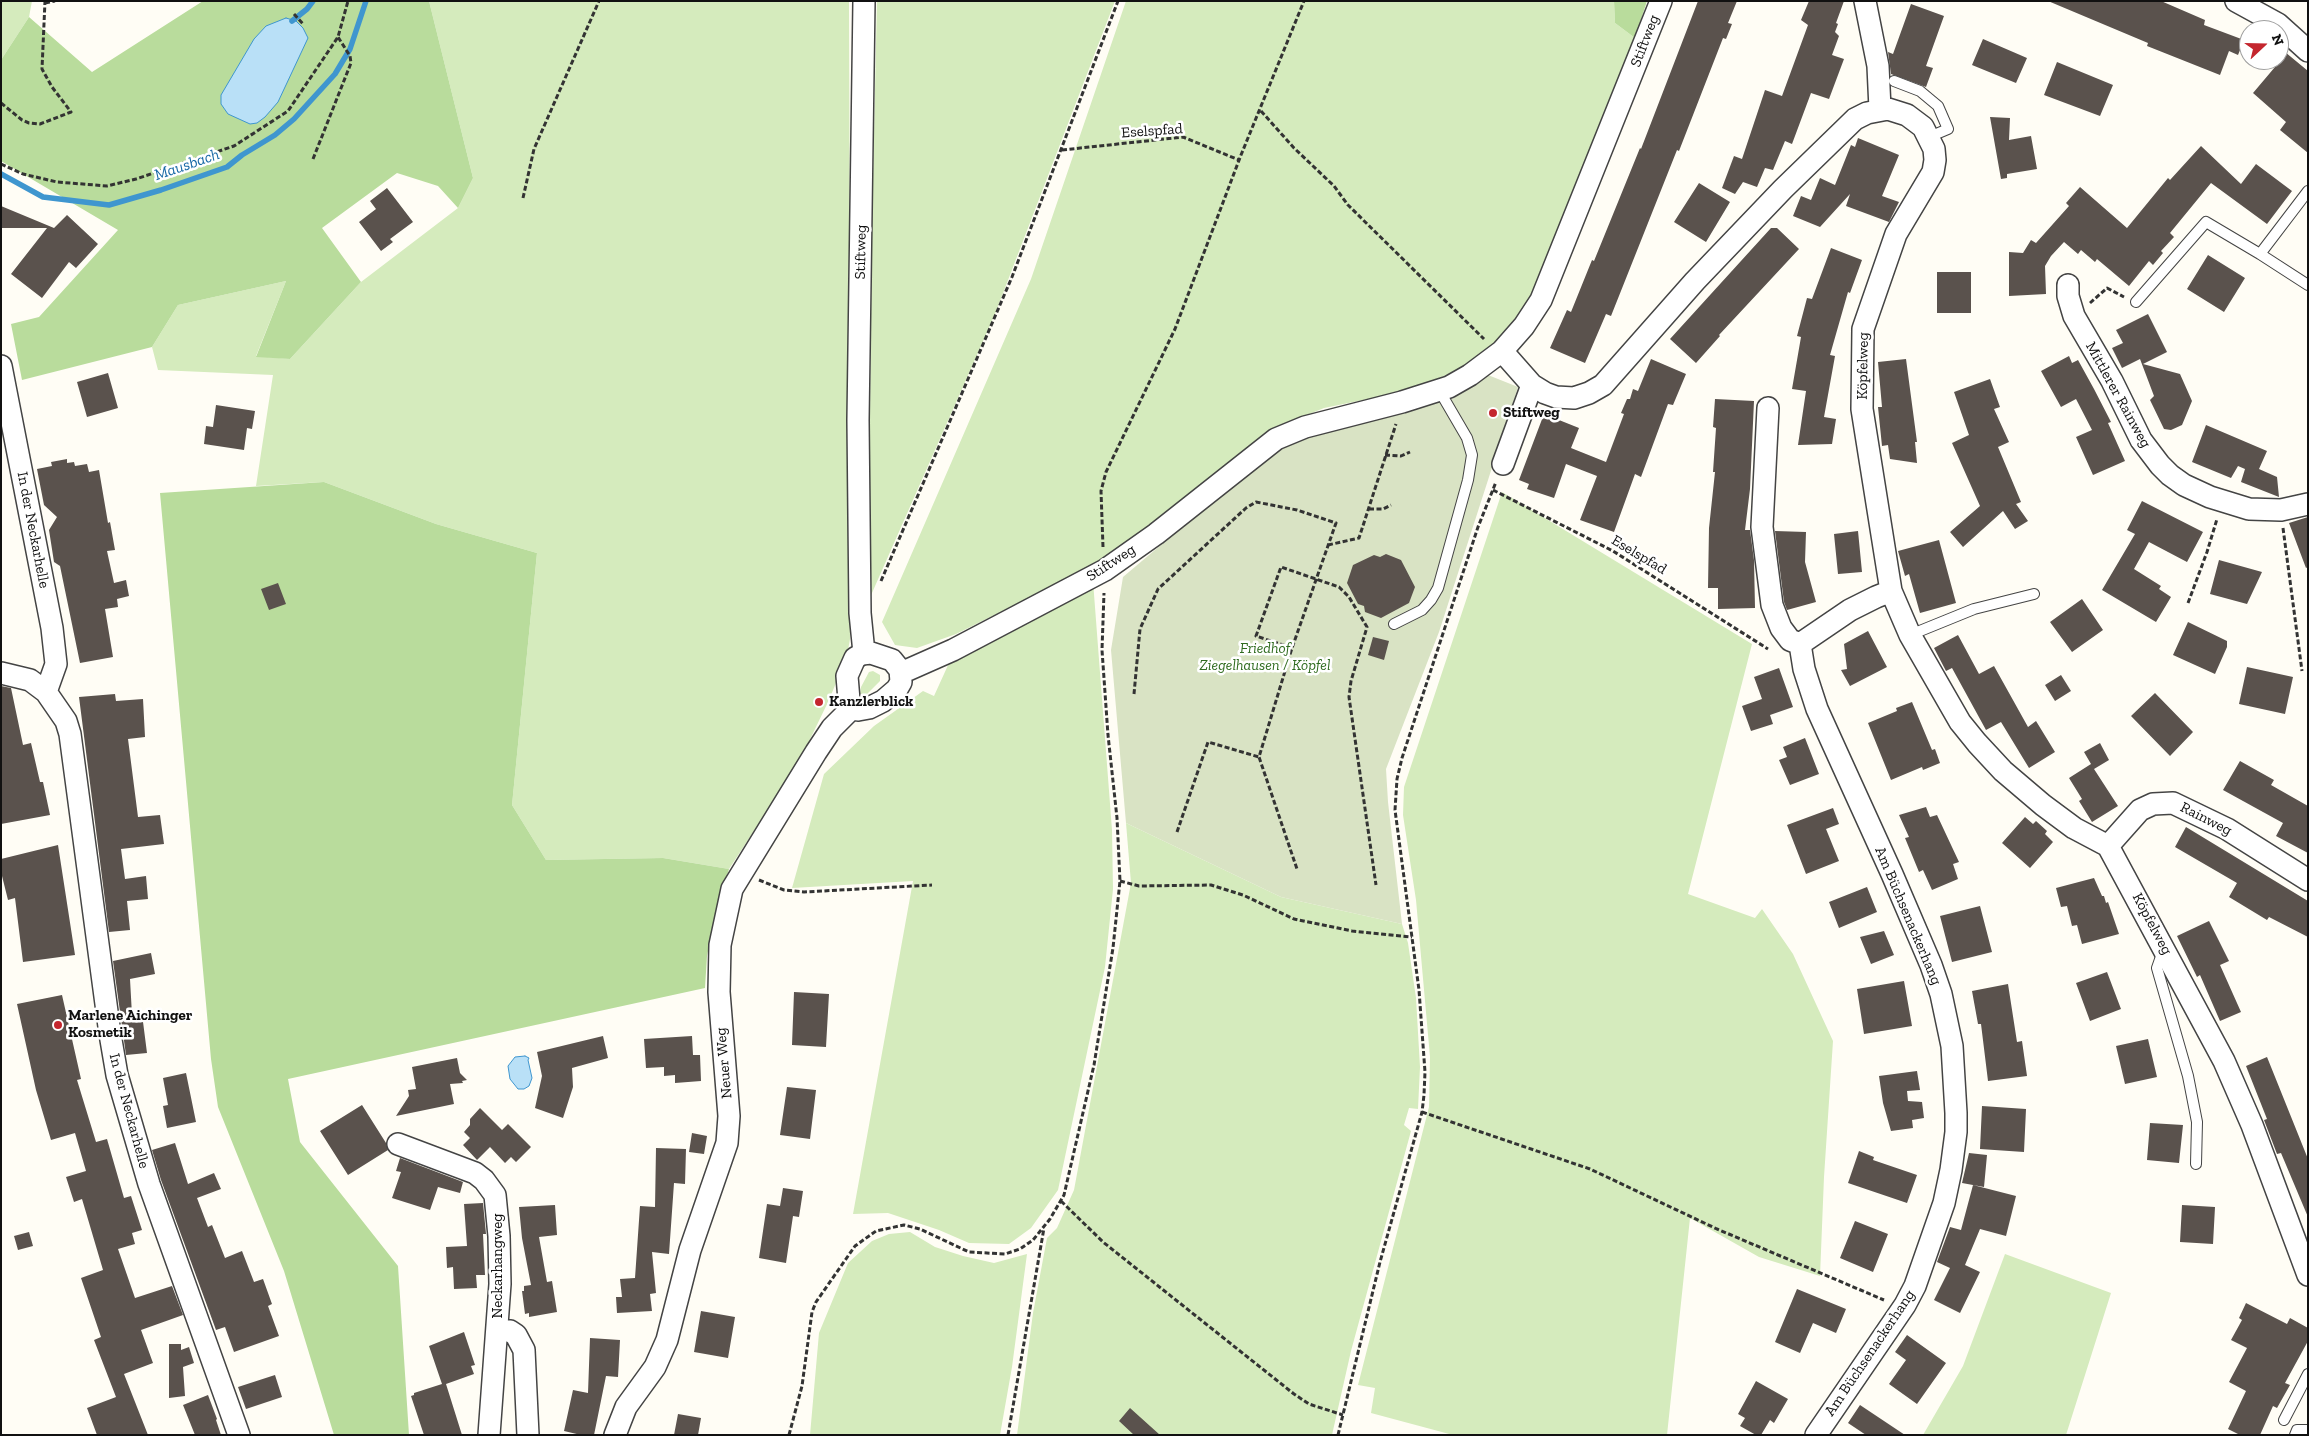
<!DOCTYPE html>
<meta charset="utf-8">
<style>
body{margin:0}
#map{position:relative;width:2309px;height:1436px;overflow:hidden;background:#fffdf5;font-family:"Zilla Slab",serif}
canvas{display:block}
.frame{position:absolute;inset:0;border:2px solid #111;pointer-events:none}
.north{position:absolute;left:2239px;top:20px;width:50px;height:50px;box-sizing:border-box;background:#fff;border:1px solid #a0a0a0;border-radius:50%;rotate:69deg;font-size:14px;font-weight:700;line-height:20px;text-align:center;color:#111}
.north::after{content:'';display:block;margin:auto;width:18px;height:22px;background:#c4262e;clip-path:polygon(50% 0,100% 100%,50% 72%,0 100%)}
</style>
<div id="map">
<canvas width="2309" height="1436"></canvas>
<div class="frame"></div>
<div class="north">N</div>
</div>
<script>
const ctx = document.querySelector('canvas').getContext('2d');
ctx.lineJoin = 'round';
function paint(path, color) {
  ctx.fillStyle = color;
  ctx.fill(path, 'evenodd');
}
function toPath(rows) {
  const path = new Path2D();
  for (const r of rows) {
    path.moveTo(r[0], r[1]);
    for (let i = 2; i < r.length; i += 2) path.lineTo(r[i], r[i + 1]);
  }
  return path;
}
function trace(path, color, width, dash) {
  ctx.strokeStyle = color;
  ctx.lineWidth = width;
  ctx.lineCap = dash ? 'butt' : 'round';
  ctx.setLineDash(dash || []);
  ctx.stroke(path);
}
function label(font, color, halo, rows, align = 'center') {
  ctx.font = font + ' "Zilla Slab",serif';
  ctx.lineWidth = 5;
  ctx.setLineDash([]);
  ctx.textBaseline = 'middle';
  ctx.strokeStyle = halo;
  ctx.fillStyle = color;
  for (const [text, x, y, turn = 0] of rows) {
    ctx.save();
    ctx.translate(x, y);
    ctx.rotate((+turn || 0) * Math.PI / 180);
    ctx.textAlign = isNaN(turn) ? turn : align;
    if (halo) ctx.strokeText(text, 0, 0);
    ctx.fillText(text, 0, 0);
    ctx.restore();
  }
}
const green = toPath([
 [1,1,32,1,29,17,1,60],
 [429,1,849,1,851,613,850,639,847,656,829,700,799,762,729,869,663,858,546,860,512,805,537,553,436,524,324,482,256,486,273,375,158,370,152,347,178,305,286,281,256,356,290,359,361,282,458,208,473,178],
 [877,1,1115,1,995,314,868,602,872,223],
 [1126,1,1614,1,1615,23,1635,38,1540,275,1527,304,1499,340,1463,368,1422,385,1378,397,1324,408,1292,421,1109,558,956,634,917,648,895,645,882,622,1031,279],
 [1502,492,1752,644,1688,894,1755,918,1762,909,1793,954,1833,1041,1824,1177,1820,1276,1759,1257,1690,1218,1667,1435,1453,1435,1371,1413,1375,1388,1358,1385,1429,1107,1430,1057,1416,900,1403,815,1404,787],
 [1093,581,1112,830,1113,889,1105,967,1058,1190,1031,1228,1009,1244,969,1243,939,1230,888,1213,853,1214,913,881,792,888,824,774,874,726,923,691,934,696,954,652],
 [873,671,880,675,880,681,867,694,860,694,861,687,869,672],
 [1126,823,1281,897,1402,924,1408,943,1416,998,1420,1067,1418,1109,1409,1108,1404,1125,1411,1131,1351,1351,1332,1435,1017,1435,1033,1313,1047,1238,1057,1228,1074,1190,1131,883],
 [910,1232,935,1247,963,1256,994,1263,1027,1254,1012,1367,1000,1435,810,1435,819,1333,848,1263,872,1241,889,1234],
 [2005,1254,2111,1293,2066,1435,1923,1435,1963,1366]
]);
const forest = toPath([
 [203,1,429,1,473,178,458,208,438,186,397,173,322,228,361,282,290,359,256,357,286,281,178,305,152,347,22,380,11,324,39,317,118,230,1,161,1,60,29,17,92,72],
 [1614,1,1647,1,1635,38,1615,23],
 [324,482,436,524,537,553,512,805,546,860,663,858,729,869,715,916,707,956,705,988,288,1079,300,1142,398,1266,409,1435,334,1435,284,1271,218,1107,211,1059,160,493]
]);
const cemetery = toPath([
 [1488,375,1518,387,1439,632,1386,769,1388,802,1402,924,1281,897,1126,823,1111,650,1123,577,1265,457,1304,436,1452,399]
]);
const water = toPath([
 [286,18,296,21,303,28,308,38,278,102,265,117,257,123,250,124,228,114,221,104,221,95,254,39,266,26,286,18],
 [525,1056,529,1058,528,1060,532,1078,529,1086,524,1089,518,1089,510,1079,508,1066,515,1057,525,1056]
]);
const stream = toPath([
 [292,21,307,9,313,1],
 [1,174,43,197,109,205,161,190,227,167,242,155,275,135,294,119,335,74,350,49,366,1]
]);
const building = toPath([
 [1698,1,1737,1,1728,23,1732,24,1726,39,1723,38,1679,151,1677,150,1611,316,1606,314,1585,363,1550,348,1567,310,1571,312,1592,260,1594,261,1640,148,1641,149],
 [1809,1,1844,1,1836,23,1838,24,1835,32,1839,36,1832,55,1844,59,1829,99,1811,93,1792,144,1785,141,1773,170,1765,168,1757,187,1743,182,1735,194,1722,188,1734,156,1742,159,1765,90,1782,96,1808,25,1801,20],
 [2048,1,2161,1,2205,20,2204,25,2244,40,2238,55,2229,51,2220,75,2147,46,2148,43],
 [1911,4,1944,16,1926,66,1933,68,1926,87,1891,74,1888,52,1893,54],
 [1983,39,2027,58,2016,83,1972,65],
 [2285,52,2308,71,2308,153,2280,130,2286,122,2253,93,2275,67,2270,61,2279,60,2279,56],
 [2057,62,2113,85,2100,116,2044,95],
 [1990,117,2010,118,2009,140,2031,136,2037,169,2007,174,2007,178,2001,179],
 [1858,138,1899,155,1882,196,1899,202,1889,222,1846,206,1850,194,1820,227,1793,216,1801,196,1811,200,1820,178,1835,185,1851,145,1855,147],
 [2201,146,2241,184,2256,164,2292,191,2267,224,2211,183,2170,233,2174,237,2161,251,2163,253,2153,265,2149,261,2129,286,2097,259,2095,262,2081,250,2078,254,2064,242,2051,256,2045,266,2046,294,2009,296,2009,252,2023,253,2031,240,2036,243,2069,206,2066,203,2080,187,2127,228,2168,178,2170,180],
 [1699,183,1730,202,1706,242,1674,222],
 [387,188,413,222,390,239,393,242,381,251,359,222,376,209,370,201],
 [1,206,54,228,67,215,98,244,76,268,69,262,42,298,11,274,47,228,1,228],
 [1771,228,1777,228,1799,249,1719,335,1720,336,1696,363,1670,339],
 [1831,248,1862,260,1850,293,1848,292,1830,355,1835,356,1824,417,1836,419,1832,444,1798,445,1806,391,1792,389,1801,337,1797,336,1807,298,1812,299],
 [2208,255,2245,278,2224,312,2187,289],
 [1937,272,1971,272,1971,313,1937,313],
 [2148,314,2167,352,2143,364,2180,374,2192,401,2182,425,2171,430,2164,429,2150,400,2154,396,2140,359,2122,368,2112,348,2123,343,2116,330],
 [2069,356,2072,363,2078,360,2094,389,2111,422,2108,423,2125,461,2093,475,2076,437,2092,430,2076,399,2061,407,2041,371],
 [1651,359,1686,374,1673,405,1668,404,1641,477,1635,474,1614,532,1580,520,1597,476,1566,464,1554,498,1527,489,1529,484,1519,480,1544,414,1579,428,1571,448,1606,462,1624,414,1621,413,1627,399,1630,399,1633,389,1638,391],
 [1906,359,1917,442,1915,442,1917,463,1890,459,1888,445,1882,446,1878,407,1882,407,1878,362],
 [108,373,118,408,87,417,77,382],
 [1990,379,2000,407,1994,409,2009,442,1998,447,2021,502,2016,504,2028,521,2015,529,2003,511,1963,547,1950,532,1980,506,1952,443,1969,435,1954,392],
 [1715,399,1754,401,1750,489,1745,530,1750,530,1754,560,1755,608,1718,609,1718,588,1708,588,1709,528,1715,472,1713,472,1716,428,1713,427],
 [216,405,255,411,252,429,247,428,244,450,204,444,206,426,213,427],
 [2206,425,2267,451,2259,469,2277,477,2279,497,2241,482,2245,469,2238,466,2231,478,2192,462],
 [67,459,67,463,74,462,75,466,87,464,89,472,99,470,108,523,110,522,115,550,107,551,114,583,126,580,129,596,117,599,118,607,105,609,113,657,80,663,60,566,54,562,49,530,57,517,44,505,37,469,52,466,51,462],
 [2142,501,2203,532,2187,562,2149,542,2134,569,2161,586,2159,589,2171,597,2156,622,2102,590,2135,534,2127,530],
 [2308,517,2308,567,2306,568,2289,523],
 [1775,531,1806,532,1805,562,1816,602,1787,610,1784,602],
 [1858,531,1862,572,1838,574,1834,534],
 [1939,540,1956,603,1920,613,1909,574,1905,576,1898,551],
 [1386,554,1401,560,1415,587,1409,603,1381,618,1365,612,1364,606,1358,604,1347,583,1353,565,1374,555,1380,557],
 [2219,560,2262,572,2247,604,2210,594],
 [278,583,286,604,269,610,261,589],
 [2082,599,2103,630,2072,652,2050,622],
 [2188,622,2227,641,2227,647,2215,674,2173,655],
 [1868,631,1887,667,1850,686,1841,670,1847,669,1844,644],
 [1958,635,1979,674,1994,666,2028,727,2036,721,2055,752,2029,768,2001,722,1986,730,1952,668,1946,671,1934,648],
 [1373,637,1389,641,1384,660,1368,655],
 [2247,667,2293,677,2285,714,2239,704],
 [1779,668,1793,707,1770,715,1773,724,1751,731,1742,706,1762,699,1754,677],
 [2061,675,2071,691,2055,701,2045,685],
 [1,686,11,688,23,745,31,743,40,782,43,782,50,815,1,824],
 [2155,693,2193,732,2170,756,2131,716],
 [115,694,116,701,143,699,145,737,128,739,138,817,160,815,164,844,121,849,125,879,146,876,148,899,127,901,130,930,109,932,79,697],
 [1912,702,1932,750,1935,749,1940,763,1923,770,1922,767,1891,780,1868,723,1897,711,1896,708],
 [1805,738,1819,774,1790,785,1779,760,1787,757,1783,747],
 [2100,743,2109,760,2094,769,2118,806,2092,822,2079,801,2082,799,2069,778,2091,764,2084,752],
 [2240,761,2274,780,2271,785,2308,806,2308,853,2276,836,2283,823,2223,790],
 [1926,807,1930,817,1937,815,1959,862,1953,864,1958,879,1932,890,1923,870,1919,872,1905,838,1909,837,1899,815],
 [1833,808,1839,824,1826,829,1839,861,1806,874,1787,825],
 [2025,817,2033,824,2036,821,2047,831,2045,834,2053,842,2030,868,2002,843],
 [2186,827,2308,901,2308,937,2269,917,2267,920,2229,897,2237,883,2175,847],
 [58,845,75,955,23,962,15,898,8,900,1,872,1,859],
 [2094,878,2102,896,2104,896,2106,903,2108,902,2119,934,2082,944,2077,925,2072,926,2067,906,2061,907,2056,888],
 [1867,887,1877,912,1839,928,1829,902],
 [1980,906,1992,952,1952,962,1940,916],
 [2209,921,2229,961,2220,965,2241,1012,2220,1021,2200,975,2197,977,2177,936],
 [1884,931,1894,955,1871,964,1860,937],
 [151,953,155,974,130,979,132,1015,142,1014,147,1053,126,1055,113,961],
 [2107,972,2121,1009,2090,1021,2076,983],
 [1904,981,1912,1026,1864,1034,1857,989],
 [2008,984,2017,1042,2022,1041,2027,1076,1988,1081,1981,1024,1978,1024,1972,991],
 [794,992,829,994,826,1047,792,1045],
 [62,995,81,1079,77,1080,96,1142,107,1139,124,1198,131,1196,142,1230,132,1233,135,1244,118,1249,135,1298,172,1286,183,1315,141,1330,153,1363,124,1374,148,1435,97,1435,87,1408,116,1397,94,1340,101,1337,81,1278,103,1270,82,1199,74,1202,66,1177,86,1171,75,1133,51,1140,36,1090,17,1004],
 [603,1036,608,1058,572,1068,573,1087,563,1118,535,1108,542,1076,537,1052],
 [692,1036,693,1055,700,1055,701,1081,675,1083,675,1075,664,1076,664,1067,646,1068,644,1039],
 [2148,1039,2157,1077,2125,1084,2116,1046],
 [2267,1057,2308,1159,2308,1217,2281,1153,2277,1154,2264,1120,2267,1119,2246,1066],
 [457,1058,460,1073,467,1080,462,1081,463,1083,450,1084,454,1104,396,1116,409,1096,408,1090,416,1089,412,1067],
 [1917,1071,1920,1090,1907,1091,1908,1101,1922,1102,1924,1118,1912,1120,1913,1128,1891,1131,1883,1103,1879,1076],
 [186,1073,196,1122,167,1128,163,1106,168,1105,163,1078],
 [787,1087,816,1090,810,1139,780,1135],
 [362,1105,386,1143,388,1150,348,1175,320,1131],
 [1982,1106,2026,1109,2024,1152,1980,1149],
 [480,1108,502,1130,508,1124,531,1147,516,1162,511,1157,505,1163,490,1147,477,1160,463,1145,470,1138,464,1132,470,1125,470,1119],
 [2150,1123,2183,1125,2179,1163,2147,1160],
 [692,1133,707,1136,704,1154,689,1152],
 [175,1143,188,1184,214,1173,221,1189,197,1198,208,1227,212,1225,225,1258,242,1251,254,1282,263,1279,272,1304,268,1306,279,1336,234,1352,225,1327,216,1330,161,1180,152,1150],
 [656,1148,686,1149,685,1184,674,1183,669,1254,652,1252,656,1293,650,1294,652,1311,617,1313,616,1297,622,1297,620,1279,635,1278,640,1206,655,1207],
 [1859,1151,1874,1157,1873,1160,1917,1175,1907,1203,1848,1183],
 [1969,1153,1987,1155,1984,1187,1962,1183],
 [400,1158,463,1182,460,1193,438,1187,430,1210,392,1198,401,1172,396,1171],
 [1973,1185,2016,1196,2006,1236,1980,1229,1965,1265,1980,1272,1960,1313,1934,1300,1950,1268,1937,1262,1950,1227,1961,1230],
 [783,1188,803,1191,799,1217,793,1216,786,1263,759,1258,767,1204,780,1206],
 [483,1203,486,1234,483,1234,485,1275,476,1275,477,1288,454,1289,453,1267,447,1268,446,1247,467,1246,464,1204],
 [555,1205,557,1235,539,1237,547,1282,552,1281,557,1312,529,1317,529,1313,525,1314,522,1291,524,1291,524,1286,531,1285,522,1238,519,1207],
 [2182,1205,2215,1207,2213,1244,2180,1242],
 [1855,1221,1888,1234,1873,1272,1840,1258],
 [29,1232,33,1246,18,1250,14,1236],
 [1797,1289,1846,1309,1836,1333,1813,1323,1800,1353,1775,1342],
 [2246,1303,2287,1324,2290,1318,2308,1328,2308,1341,2285,1383,2290,1385,2277,1408,2273,1406,2260,1435,2240,1435,2228,1429,2246,1391,2229,1382,2247,1348,2231,1340,2242,1320,2239,1318],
 [701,1311,735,1317,728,1358,694,1352],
 [464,1332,475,1365,471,1366,474,1374,446,1384,462,1435,424,1435,411,1396,414,1395,414,1393,442,1384,429,1346],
 [1907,1335,1946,1363,1917,1404,1889,1384,1906,1360,1895,1352],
 [590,1338,620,1340,618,1377,606,1376,594,1435,581,1435,564,1431,573,1390,588,1393],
 [169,1344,181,1344,181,1350,189,1347,194,1363,183,1367,185,1396,169,1398],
 [275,1375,282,1397,246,1409,238,1387],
 [1756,1381,1788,1399,1774,1423,1770,1420,1761,1435,1756,1435,1740,1426,1745,1418,1738,1414],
 [208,1395,217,1419,216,1420,221,1435,195,1435,183,1405],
 [1860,1405,1905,1435,1866,1435,1848,1423],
 [1130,1408,1160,1435,1134,1435,1119,1421],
 [678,1414,701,1418,698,1435,674,1435]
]);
const path = toPath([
 [45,3,55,1],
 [294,14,303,24],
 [1,103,22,120,29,123,40,124,71,112,52,87,42,69,45,1],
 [1261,111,1294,148,1334,186,1348,205,1484,339],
 [1062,150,1183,137,1239,160],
 [313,159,351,63,350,56,338,37],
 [1,164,23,174,57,182,107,186,136,179,234,146,288,111,338,37,348,1],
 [523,198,534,149,599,1],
 [2090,303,2107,288,2124,297],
 [1385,455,1401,456,1410,452],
 [1493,490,1613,551,1768,649],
 [1369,509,1383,509,1391,505],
 [2283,528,2302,671],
 [1328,545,1359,538,1396,424],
 [1103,547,1101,491,1106,472,1175,329,1241,155,1304,1],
 [881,581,1012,277,1118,1],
 [2188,603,2207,552,2217,519],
 [1292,648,1256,636,1281,567,1339,587,1349,597,1367,627,1351,681,1349,697,1376,885],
 [1134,694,1140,629,1158,589,1246,508,1256,502,1297,510,1336,523,1292,648,1259,757,1297,869],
 [1177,832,1208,742,1259,757],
 [759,880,784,890,804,892,932,885],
 [1120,881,1139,886,1211,885,1243,895,1294,919,1352,931,1412,937],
 [1422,1112,1590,1169,1717,1229,1884,1300],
 [1061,1201,1103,1242,1294,1394,1309,1404,1343,1415],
 [789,1435,802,1386,812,1312,816,1302,855,1246,876,1231,904,1225,920,1229,969,1252,1005,1254,1020,1249,1033,1240,1050,1219,1064,1195,1094,1065,1113,948,1120,881,1117,818,1108,735,1102,650,1104,593],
 [1008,1435,1044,1228],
 [1338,1435,1380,1262,1422,1112,1424,1095,1425,1072,1419,990,1395,810,1397,779,1402,758,1478,527,1496,482]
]);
const service = toPath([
 [1894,81,1920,91,1938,106,1948,129,1929,137],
 [2308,191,2260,254,2308,285],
 [2136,302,2206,222,2260,254],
 [1394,624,1422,610,1431,600,1438,588,1468,480,1472,455,1467,438,1439,390],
 [1910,635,1974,609,2034,594],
 [2163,951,2157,968,2188,1076,2197,1122,2196,1164],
 [2284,1420,2308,1374],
 [2295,1435,2297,1430,2308,1430]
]);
const minor = toPath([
 [864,1,858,420,860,613,864,653],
 [1865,1,1878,66,1880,109],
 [2236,1,2278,24,2308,51],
 [2068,285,2068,296,2074,316,2112,381,2141,440,2160,465,2170,475,2184,485,2210,497,2249,509,2281,510,2308,504],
 [1502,351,1532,385,1545,393,1556,397,1574,398,1589,393,1603,385,1695,281,1783,189,1855,119,1867,113,1888,109,1907,115,1923,127,1934,149,1935,160,1933,172,1896,234,1863,329,1862,409,1891,591,1910,635,1960,722,1977,743,2003,771,2043,805,2074,828,2108,846,2224,1061,2252,1125,2308,1275],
 [1,366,52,628,56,664,46,692],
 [1768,408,1762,527,1772,605,1781,628,1790,640,1800,644],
 [1503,464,1532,385],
 [1800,644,1804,669,1817,709,1892,874,1931,965,1941,994,1952,1046,1956,1113,1956,1132,1951,1170,1944,1203,1915,1286,1905,1305,1816,1435],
 [1800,644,1850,610,1876,597,1891,591],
 [871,653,892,660,900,670,901,682,897,689,883,701,869,708,858,710,853,707,849,700,847,676,855,658,862,654,871,653],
 [1,673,30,680,46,692,66,721,70,734,110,1034,117,1075,149,1184,239,1435],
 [901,673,953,650,1105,570,1156,534,1276,439,1305,427,1402,402,1449,387,1470,375,1502,351,1524,326,1541,300,1661,1],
 [2108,846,2140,810,2153,804,2173,803,2227,829,2308,880],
 [398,1144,475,1173,484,1180,495,1195,499,1236,500,1284,489,1435],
 [498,1330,510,1331,516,1335,524,1350,528,1435],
 [615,1435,626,1407,655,1367,667,1340,690,1250,727,1143,729,1116,719,992,720,945,732,889,816,752,832,728,853,707]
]);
const markers = [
 [1493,413,5,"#c4262e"],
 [819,702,5,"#c4262e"],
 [58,1025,5,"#c4262e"]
];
const streetNames = [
 ["Stiftweg",1645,41,-69],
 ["Eselspfad",1152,131,-4],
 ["Stiftweg",861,252,-89],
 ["Köpfelweg",1863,366,-89],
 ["Mittlerer Rainweg",2118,395,61],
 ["In der Neckarhelle",33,530,79],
 ["Eselspfad",1639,555,31],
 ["Stiftweg",1111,563,-33],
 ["Rainweg",2206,819,27],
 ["Am Büchsenackerhang",1908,916,67],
 ["Köpfelweg",2152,924,62],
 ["Neuer Weg",724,1063,-95],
 ["In der Neckarhelle",129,1111,75],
 ["Neckarhangweg",498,1266,-90],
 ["Am Büchsenackerhang",1870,1353,-56]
];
const poiNames = [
 ["Stiftweg",1503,413],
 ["Kanzlerblick",829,702],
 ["Marlene Aichinger",68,1016],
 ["Kosmetik",68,1033]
];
const parkNames = [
 ["Friedhof",1265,649],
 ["Ziegelhausen / Köpfel",1265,666]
];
const waterNames = [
 ["Mausbach",187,165,-19]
];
paint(green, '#d5ebbd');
paint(forest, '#b9dc9c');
paint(cemetery, '#d9e3c4');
paint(water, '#b9e0f7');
trace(water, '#3f96cf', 1);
trace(stream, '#3f96cf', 5.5);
paint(building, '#5a524d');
trace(service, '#444', 12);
trace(minor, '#444', 24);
trace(path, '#333', 3, [5, 2.5]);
trace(service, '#fff', 10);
trace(minor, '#fff', 21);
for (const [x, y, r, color] of markers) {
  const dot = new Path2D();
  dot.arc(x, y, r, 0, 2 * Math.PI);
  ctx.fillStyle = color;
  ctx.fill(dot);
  trace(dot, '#fff', 2);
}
label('15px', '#111', '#fff', streetNames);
label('bold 15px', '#111', '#fff', poiNames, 'left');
label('italic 15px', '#2f6b1f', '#fff', parkNames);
label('italic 16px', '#1768a6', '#fff', waterNames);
</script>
